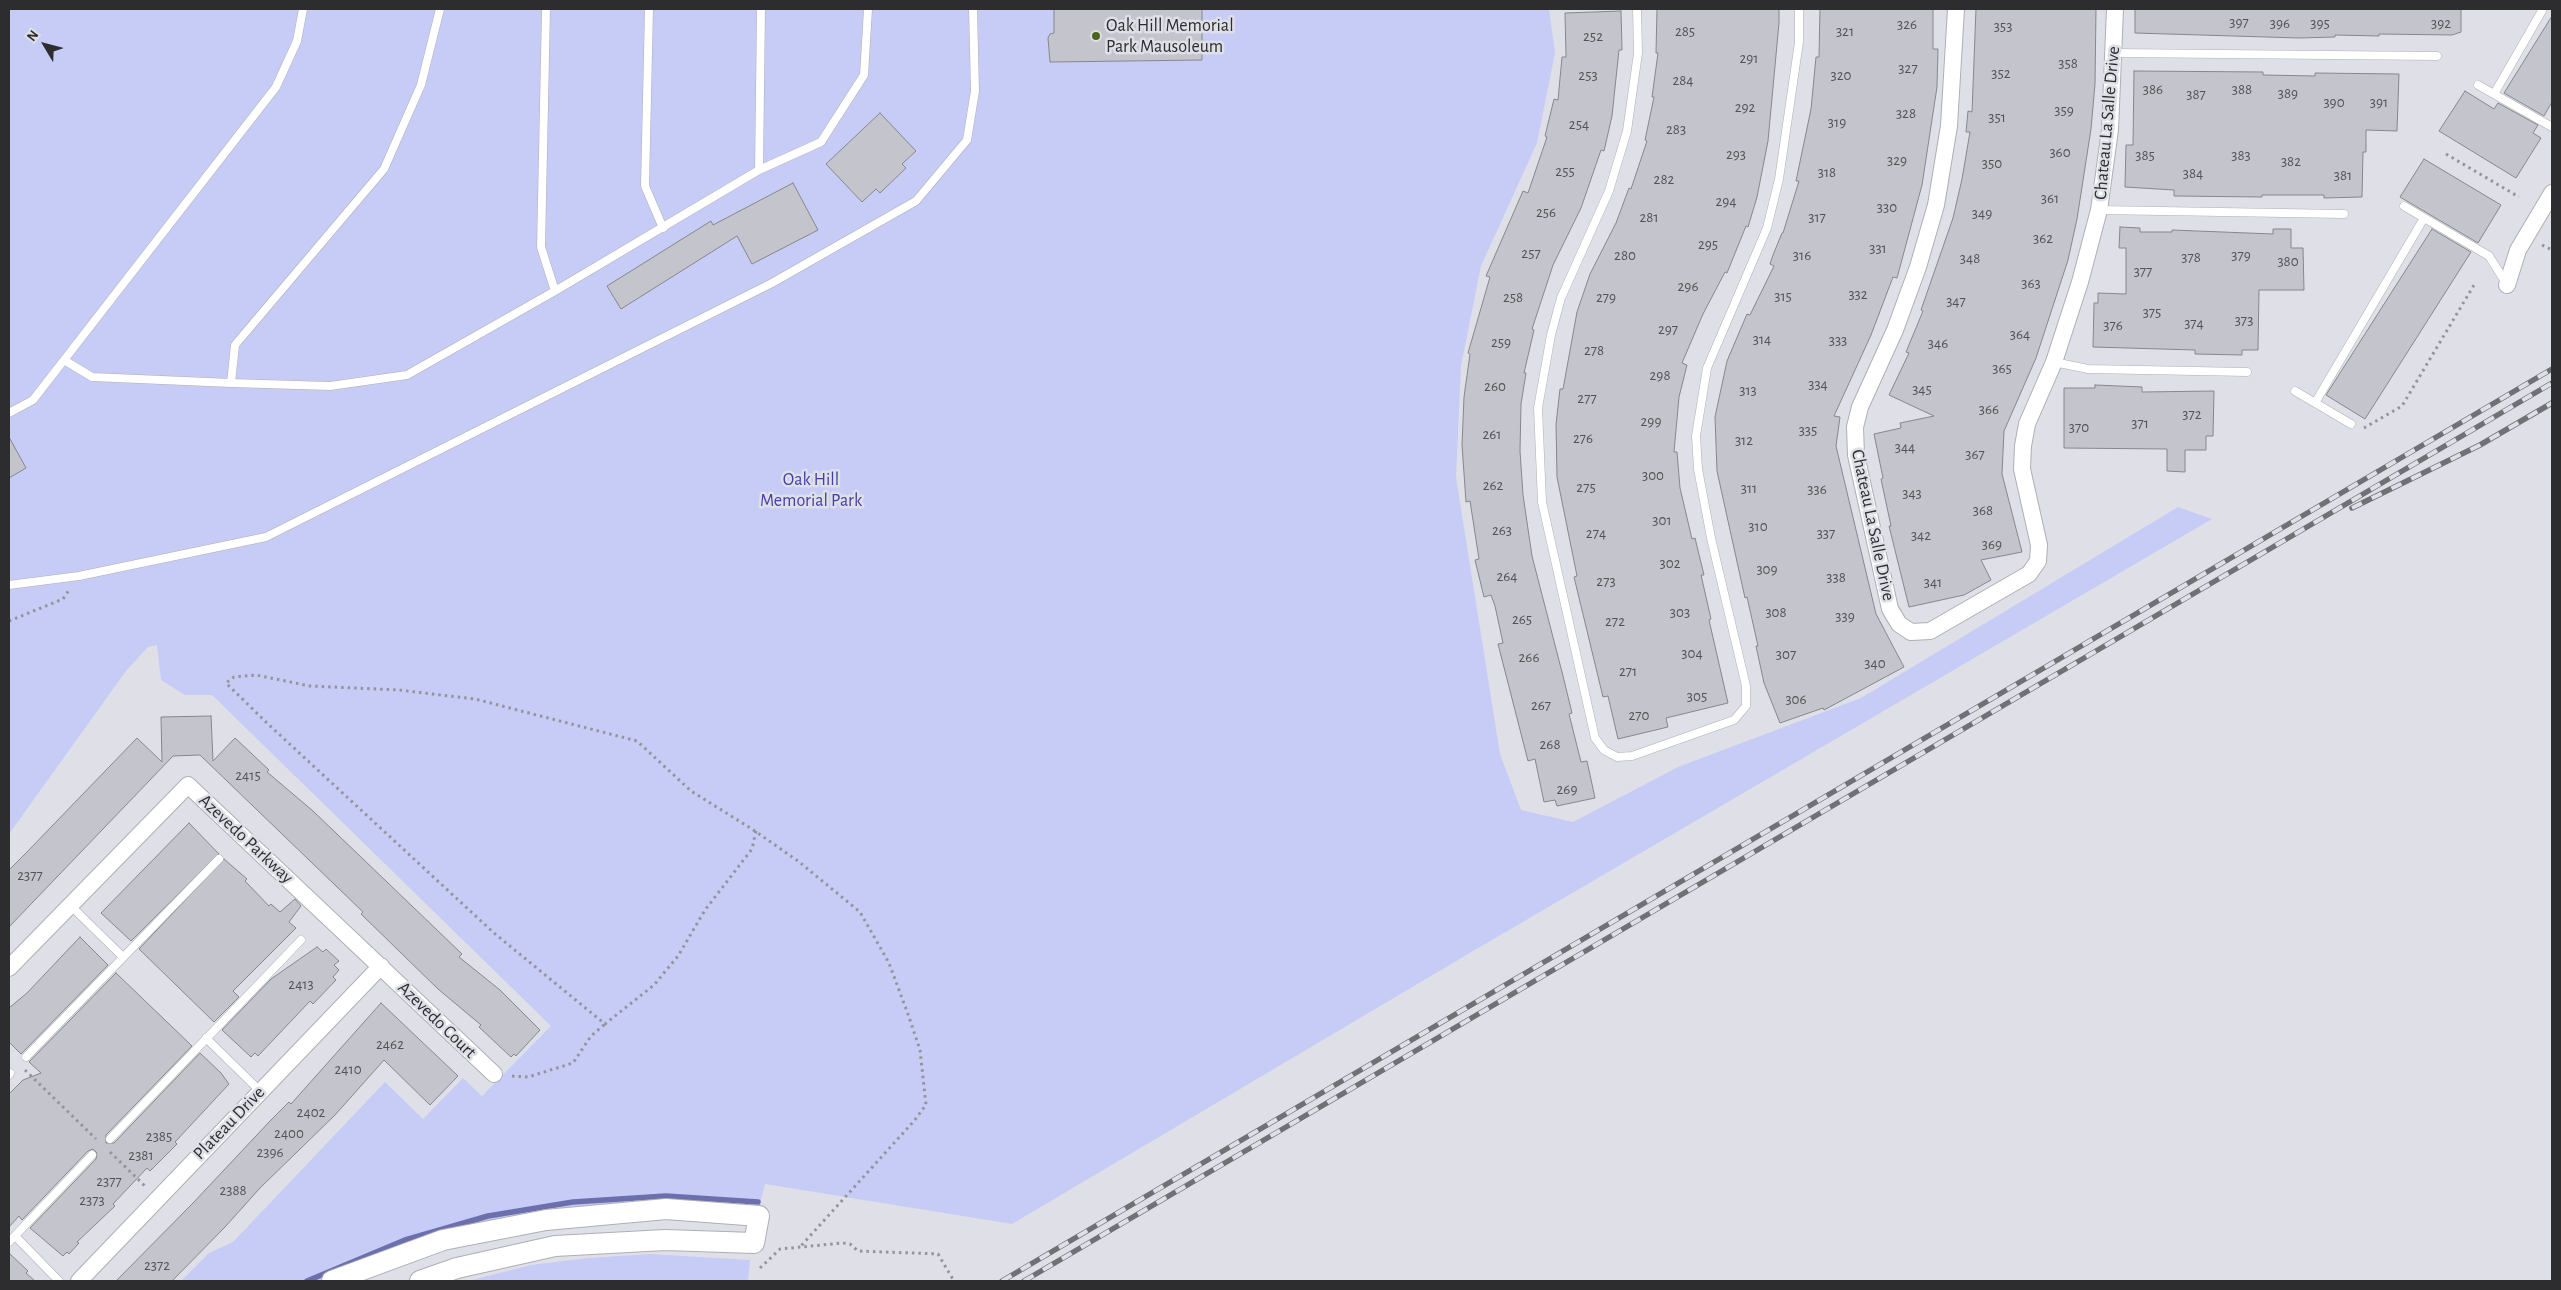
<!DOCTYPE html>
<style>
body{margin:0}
#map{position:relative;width:2561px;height:1290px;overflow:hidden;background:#dfe0e7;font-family:"Alegreya Sans",sans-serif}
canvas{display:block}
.frame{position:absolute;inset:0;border:10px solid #2d2d30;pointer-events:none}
.north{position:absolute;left:20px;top:20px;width:50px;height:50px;-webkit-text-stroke:4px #dfe0e7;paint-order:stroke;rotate:307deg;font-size:14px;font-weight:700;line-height:20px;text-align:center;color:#2d2d30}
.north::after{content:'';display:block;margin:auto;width:18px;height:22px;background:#2d2d30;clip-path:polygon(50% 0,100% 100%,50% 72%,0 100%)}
</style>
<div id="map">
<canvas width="2561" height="1290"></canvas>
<div class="frame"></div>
<div class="north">N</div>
</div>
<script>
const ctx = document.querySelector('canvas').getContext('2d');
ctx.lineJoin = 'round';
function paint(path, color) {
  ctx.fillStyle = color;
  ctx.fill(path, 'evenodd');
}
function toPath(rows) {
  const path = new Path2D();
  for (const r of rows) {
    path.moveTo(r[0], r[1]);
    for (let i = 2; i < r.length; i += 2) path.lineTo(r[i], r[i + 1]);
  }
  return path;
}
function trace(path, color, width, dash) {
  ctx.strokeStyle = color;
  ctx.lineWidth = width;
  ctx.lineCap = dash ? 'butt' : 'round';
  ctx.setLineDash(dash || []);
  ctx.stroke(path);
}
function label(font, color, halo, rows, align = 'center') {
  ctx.font = font + ' "Alegreya Sans",sans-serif';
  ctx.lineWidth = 5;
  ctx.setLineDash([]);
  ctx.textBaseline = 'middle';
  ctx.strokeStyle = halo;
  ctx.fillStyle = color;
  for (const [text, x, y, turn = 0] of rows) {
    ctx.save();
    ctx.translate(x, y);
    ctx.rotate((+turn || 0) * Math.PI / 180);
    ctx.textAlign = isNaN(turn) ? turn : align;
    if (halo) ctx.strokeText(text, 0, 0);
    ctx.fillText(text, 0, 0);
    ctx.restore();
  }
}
const green = toPath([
 [9,9,1549,9,1555,53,1537,143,1481,266,1461,366,1456,477,1500,754,1521,810,1573,822,1678,767,1861,698,2178,507,2212,519,1480,947,1012,1224,765,1184,759,1208,664,1202,558,1209,489,1221,390,1251,321,1281,181,1281,209,1253,233,1242,385,1082,423,1119,463,1078,482,1096,551,1026,212,695,185,695,161,680,157,645,148,647,126,671,9,834],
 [650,1254,750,1260,748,1281,468,1281,531,1265,588,1258]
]);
const stream = toPath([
 [307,1281,405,1240,488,1216,573,1202,666,1196,758,1202]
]);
const building = toPath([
 [1054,9,1202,9,1202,60,1050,62,1048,38,1050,34,1054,33,1054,9],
 [1657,9,1779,9,1779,23,1768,141,1757,197,1748,227,1746,226,1727,273,1725,272,1703,314,1682,363,1687,365,1679,397,1674,452,1677,452,1680,488,1692,539,1695,538,1704,575,1701,575,1711,619,1709,620,1728,703,1666,718,1668,727,1618,739,1608,696,1603,697,1574,577,1577,576,1575,566,1557,477,1556,424,1560,389,1563,389,1577,312,1590,274,1616,223,1629,188,1631,189,1647,141,1645,140,1654,97,1652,97,1658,53,1656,53,1657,9],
 [1820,9,1933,9,1933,49,1938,49,1937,87,1922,185,1897,278,1893,277,1871,335,1834,416,1840,417,1836,446,1876,614,1904,667,1824,710,1823,708,1780,723,1764,683,1756,646,1758,646,1747,597,1745,598,1717,471,1715,417,1727,361,1747,314,1750,315,1774,266,1770,264,1773,255,1782,233,1783,233,1799,181,1796,181,1811,109,1816,57,1819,57,1820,9],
 [1976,9,2096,9,2095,84,2091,129,2077,219,2068,260,2036,358,2004,431,2002,474,2022,552,1981,560,1991,580,1964,595,1909,607,1889,526,1891,526,1881,479,1883,478,1874,434,1901,428,1900,423,1934,416,1889,395,1909,353,1906,352,1923,311,1921,310,1953,218,1962,179,1970,132,1966,132,1968,111,1972,112,1976,9],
 [2135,9,2461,9,2461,32,2452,35,2379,34,2379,36,2335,35,2335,37,2299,38,2135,33,2135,9],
 [1621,11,1622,50,1619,50,1612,116,1604,151,1601,150,1581,208,1553,265,1532,329,1534,330,1524,373,1526,373,1521,404,1520,451,1523,495,1532,556,1563,676,1572,713,1569,714,1581,762,1587,761,1595,798,1557,806,1555,800,1544,802,1535,759,1528,761,1498,644,1503,643,1495,606,1491,595,1484,597,1475,560,1479,559,1470,501,1466,502,1462,445,1464,397,1470,354,1468,353,1490,277,1486,276,1523,191,1528,193,1547,137,1545,136,1554,99,1558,100,1562,57,1566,57,1565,13,1621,11],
 [2552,16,2552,102,2544,116,2504,93,2552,16],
 [2134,71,2263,72,2263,75,2315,76,2315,73,2399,74,2397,131,2366,130,2366,152,2363,152,2362,197,2324,198,2324,195,2262,195,2262,197,2174,196,2174,190,2125,187,2126,145,2133,145,2134,71],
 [2465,91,2494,109,2498,103,2538,125,2533,133,2541,138,2516,178,2439,131,2465,91],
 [880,113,916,151,902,164,906,168,880,193,876,189,862,202,826,164,880,113],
 [2424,159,2501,205,2478,243,2400,197,2424,159],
 [793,183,818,230,752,264,737,236,621,309,607,286,711,221,713,225,793,183],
 [2120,227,2140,228,2140,232,2172,232,2172,230,2273,234,2273,229,2291,229,2291,248,2303,248,2304,290,2259,290,2258,350,2242,350,2242,355,2195,354,2195,350,2093,347,2094,303,2098,303,2098,293,2126,294,2126,248,2119,248,2120,227],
 [2432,229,2471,252,2365,419,2326,395,2432,229],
 [2095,385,2142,387,2142,392,2214,391,2213,436,2206,436,2206,450,2185,450,2185,472,2167,471,2167,449,2064,448,2064,388,2095,388,2095,385],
 [9,437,26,468,9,478,9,437],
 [211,716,213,761,235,738,269,770,267,772,313,811,462,954,459,957,500,990,540,1030,516,1056,514,1054,511,1057,479,1027,481,1025,438,989,361,914,363,912,200,755,173,756,9,927,9,870,26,853,137,738,162,762,161,717,211,716],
 [189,823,219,854,131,941,101,913,189,823],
 [224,859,247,879,245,881,269,906,271,904,280,912,295,899,301,906,289,922,296,928,233,991,239,997,214,1022,139,949,224,859],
 [80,937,108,965,21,1054,9,1042,9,1008,27,993,80,937],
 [317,947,323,952,326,949,339,961,334,965,339,970,333,977,336,980,313,1004,310,1001,258,1056,255,1053,251,1057,222,1030,271,979,317,947],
 [116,973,192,1046,106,1135,106,1143,114,1143,200,1053,221,1073,229,1084,175,1142,177,1144,150,1171,147,1168,113,1204,115,1206,77,1242,79,1243,69,1254,67,1252,63,1256,30,1228,96,1159,97,1153,93,1149,88,1151,22,1220,19,1216,9,1227,9,1094,23,1080,41,1073,29,1062,116,973],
 [381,1003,458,1076,430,1105,384,1060,335,1115,260,1188,225,1227,172,1281,116,1281,193,1203,270,1121,289,1102,291,1104,381,1003],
 [9,1253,28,1271,26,1273,35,1281,9,1281,9,1253]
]);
const path = toPath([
 [2446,154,2519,197],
 [2542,245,2552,250],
 [2364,428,2402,406,2474,285],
 [9,621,63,599,69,590],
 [756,831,752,849,705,910,678,956,654,985,605,1024,494,933,268,724,226,683,234,677,256,675,310,686,399,690,475,699,637,741,691,791,752,829,798,861,860,912,889,963,909,1017,920,1050,926,1105,914,1121,800,1247],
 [25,1070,96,1139],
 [512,1076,528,1077,573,1063,591,1036,605,1024],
 [110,1152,147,1188],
 [760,1268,780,1249,843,1243,850,1244,858,1251,938,1254,954,1281]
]);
const service = toPath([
 [546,9,541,247,555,291],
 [649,9,645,186,663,228],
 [1637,9,1638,53,1627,131,1609,191,1561,298,1551,335,1538,408,1542,502,1595,738,1604,750,1617,757,1632,756,1734,720,1746,706,1746,686,1711,538,1698,469,1696,436,1707,368,1767,228,1779,179,1799,42,1799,9],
 [2115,53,2437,56],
 [2478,85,2552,127],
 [2494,94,2543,9],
 [759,170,761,9],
 [2404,206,2489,256,2506,283],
 [2099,210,2344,214],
 [64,360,92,377,231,383,330,386,407,375,555,291,759,170,821,142,864,75,868,9],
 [2054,362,2088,369,2247,372],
 [231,383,235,345,384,169,421,85,440,9],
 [2295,391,2351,424],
 [2315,403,2424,218],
 [9,413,33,400,276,87,297,41,303,9],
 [9,585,79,576,266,537,772,283,916,201,967,140,975,91,973,9],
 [71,906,123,957],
 [206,1038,260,1091],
 [26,1057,219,859],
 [9,1075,10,1073],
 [110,1139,301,940],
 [15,1236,59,1281],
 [9,1242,92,1155]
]);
const minor = toPath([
 [1956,9,1949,126,1936,205,1918,267,1895,330,1860,407,1855,427,1856,455,1890,609,1899,624,1911,632,1930,631,2029,574,2038,561,2039,545,2022,469,2023,446,2027,424,2054,362,2080,282,2099,210,2110,130,2115,9],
 [2507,285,2518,250,2552,193],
 [9,968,188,785,494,1074],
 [79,1281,381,966]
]);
const tertiary = toPath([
 [332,1281,443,1240,546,1220,666,1209,759,1216,754,1243,665,1240,555,1246,457,1268,420,1281]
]);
const rail = toPath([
 [2352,508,2480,445,2552,403],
 [1002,1281,2552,369],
 [1024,1281,2552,383]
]);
const markers = [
 [1096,36,5,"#48661b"]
];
const numberNames = [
 ["397",2239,22],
 ["396",2280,23],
 ["395",2320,23],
 ["392",2441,23],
 ["326",1907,24],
 ["353",2003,26],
 ["285",1685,31],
 ["321",1845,31],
 ["252",1593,36],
 ["291",1749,58],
 ["358",2068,63],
 ["327",1908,68],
 ["352",2001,73],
 ["253",1588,75],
 ["320",1841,75],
 ["284",1683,80],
 ["386",2153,89],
 ["388",2242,89],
 ["389",2288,93],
 ["387",2196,94],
 ["390",2334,102],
 ["391",2379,102],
 ["292",1745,107],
 ["359",2064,110],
 ["328",1906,113],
 ["351",1997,117],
 ["319",1837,122],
 ["254",1579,124],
 ["283",1676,129],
 ["360",2060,152],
 ["293",1736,154],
 ["385",2145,155],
 ["383",2241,155],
 ["329",1897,160],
 ["382",2291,161],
 ["350",1992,163],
 ["255",1565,171],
 ["318",1827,172],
 ["384",2193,173],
 ["381",2343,175],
 ["282",1664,179],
 ["361",2050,198],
 ["294",1726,201],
 ["330",1887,207],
 ["256",1546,212],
 ["349",1982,213],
 ["281",1649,217],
 ["317",1817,217],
 ["362",2043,238],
 ["295",1708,244],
 ["331",1878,248],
 ["257",1531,253],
 ["280",1625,255],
 ["316",1802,255],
 ["379",2241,255],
 ["378",2191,257],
 ["348",1970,258],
 ["380",2288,261],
 ["377",2143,271],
 ["363",2031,283],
 ["296",1688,286],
 ["332",1858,294],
 ["315",1783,296],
 ["258",1513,297],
 ["279",1606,297],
 ["347",1956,301],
 ["375",2152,312],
 ["373",2244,320],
 ["374",2194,323],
 ["376",2113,325],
 ["297",1668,329],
 ["364",2020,334],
 ["314",1762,339],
 ["333",1838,340],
 ["259",1501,342],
 ["346",1938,343],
 ["278",1594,350],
 ["365",2002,368],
 ["298",1660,375],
 ["334",1818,384],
 ["260",1495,386],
 ["345",1922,389],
 ["313",1748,390],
 ["277",1587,398],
 ["366",1989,409],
 ["372",2192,414],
 ["299",1651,421],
 ["371",2140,423],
 ["370",2079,427],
 ["335",1808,430],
 ["261",1492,434],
 ["276",1583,438],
 ["312",1744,440],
 ["344",1905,447],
 ["367",1975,454],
 ["300",1653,475],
 ["262",1493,485],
 ["275",1586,487],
 ["311",1749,488],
 ["336",1817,489],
 ["343",1912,493],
 ["368",1983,510],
 ["301",1662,520],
 ["310",1758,526],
 ["263",1502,530],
 ["274",1596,533],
 ["337",1826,533],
 ["342",1921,535],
 ["369",1992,544],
 ["302",1670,563],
 ["309",1767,569],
 ["264",1507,576],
 ["338",1836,577],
 ["273",1606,581],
 ["341",1933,582],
 ["303",1680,612],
 ["308",1776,612],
 ["339",1845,616],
 ["265",1522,619],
 ["272",1615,621],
 ["304",1692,653],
 ["307",1786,654],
 ["266",1529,657],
 ["340",1875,663],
 ["271",1628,671],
 ["305",1697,696],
 ["306",1796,699],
 ["267",1541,705],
 ["270",1639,715],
 ["268",1550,744],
 ["2415",248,775],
 ["269",1567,789],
 ["2377",30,875],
 ["2413",301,984],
 ["2462",390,1044],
 ["2410",348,1069],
 ["2402",311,1112],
 ["2400",289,1133],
 ["2385",159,1136],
 ["2396",270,1152],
 ["2381",141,1155],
 ["2377",109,1181],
 ["2388",233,1190],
 ["2373",92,1200],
 ["2372",157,1265]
];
const poiNames = [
 ["Oak Hill Memorial",1106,26],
 ["Park Mausoleum",1106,47]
];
const streetNames = [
 ["Chateau La Salle Drive",2107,123,-85],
 ["Chateau La Salle Drive",1873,525,78],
 ["Azevedo Parkway",246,839,43],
 ["Azevedo Court",437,1020,44],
 ["Plateau Drive",229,1123,-46]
];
const parkNames = [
 ["Oak Hill",811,480],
 ["Memorial Park",811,501]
];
paint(green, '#c6ccf6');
trace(stream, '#6b6fad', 5.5);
paint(building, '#c4c5cc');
trace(building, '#86878d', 1);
trace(service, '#aeafb5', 9);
trace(minor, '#aeafb5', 18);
trace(tertiary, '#aeafb5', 22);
trace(path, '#94959a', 3, [2.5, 4]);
trace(service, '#fff', 8);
trace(minor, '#fff', 16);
trace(tertiary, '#fff', 20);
trace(rail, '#707175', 5.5);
trace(rail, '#dfe0e7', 4, [11]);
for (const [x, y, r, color] of markers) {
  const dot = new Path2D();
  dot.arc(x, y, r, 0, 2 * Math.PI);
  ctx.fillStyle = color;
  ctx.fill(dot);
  trace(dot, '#dfe0e7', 2);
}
label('15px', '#535357', null, numberNames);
label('18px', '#2d2d30', '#dfe0e7', poiNames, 'left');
label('18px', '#2d2d30', '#dfe0e7', streetNames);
label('18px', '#433fa4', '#dfe0e7', parkNames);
</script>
